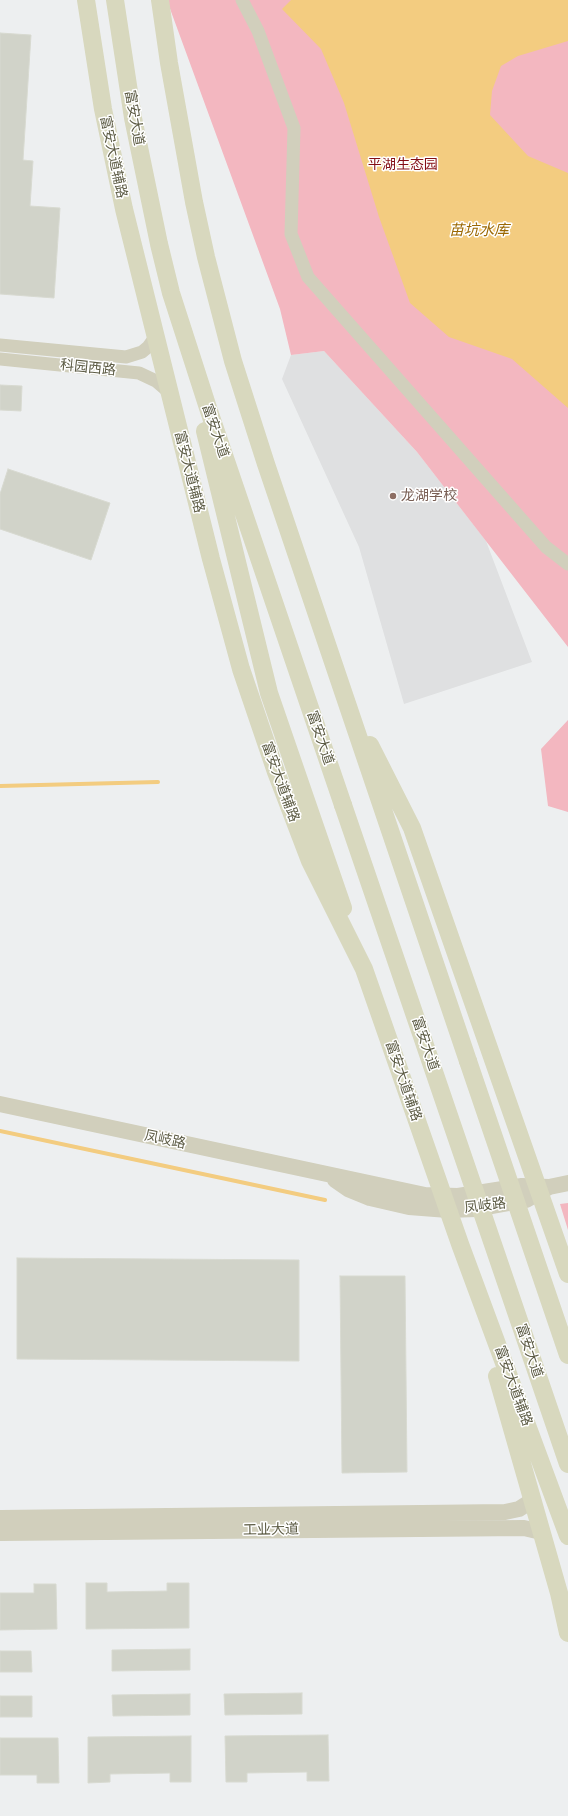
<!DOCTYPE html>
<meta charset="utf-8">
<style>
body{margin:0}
canvas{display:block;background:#edeff0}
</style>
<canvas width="568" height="1816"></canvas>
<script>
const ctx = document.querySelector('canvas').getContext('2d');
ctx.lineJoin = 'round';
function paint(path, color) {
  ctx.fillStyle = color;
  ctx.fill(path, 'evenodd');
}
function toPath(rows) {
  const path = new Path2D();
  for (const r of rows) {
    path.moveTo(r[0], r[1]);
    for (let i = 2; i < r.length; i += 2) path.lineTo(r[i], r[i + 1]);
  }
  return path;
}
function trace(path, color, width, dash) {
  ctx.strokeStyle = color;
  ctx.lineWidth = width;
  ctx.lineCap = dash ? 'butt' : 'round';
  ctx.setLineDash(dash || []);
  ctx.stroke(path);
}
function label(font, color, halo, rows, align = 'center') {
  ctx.font = font + ' "Fira Sans","Noto Sans SC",sans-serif';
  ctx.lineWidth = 3;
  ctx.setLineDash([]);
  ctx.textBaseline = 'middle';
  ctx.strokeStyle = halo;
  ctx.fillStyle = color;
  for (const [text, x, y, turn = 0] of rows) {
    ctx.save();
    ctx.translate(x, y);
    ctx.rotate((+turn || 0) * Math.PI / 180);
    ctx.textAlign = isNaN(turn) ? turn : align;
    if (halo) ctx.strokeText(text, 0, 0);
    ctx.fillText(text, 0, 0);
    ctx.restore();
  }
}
const education = toPath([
 [324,351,417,452,486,541,532,662,404,704,359,547,282,379,291,355]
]);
const green = toPath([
 [169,0,568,0,568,647,417,452,324,351,291,355,280,309,169,6],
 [568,720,568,812,548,806,541,749],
 [568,1203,568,1230,560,1204]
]);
const water = toPath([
 [291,0,568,0,568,41,518,56,501,66,492,91,490,115,528,156,568,173,568,408,512,359,449,337,410,303,379,217,344,103,321,49,282,9]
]);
const stream = toPath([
 [0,786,158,782],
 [0,1131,325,1200]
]);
const building = toPath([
 [0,33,31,35,23,160,33,161,30,206,60,208,54,298,0,294,0,33],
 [0,385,22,386,21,411,0,410,0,385],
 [8,469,110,503,91,560,0,529,0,494,8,469],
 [17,1258,299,1260,299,1361,17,1359,17,1258],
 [340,1276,405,1276,407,1472,342,1473,340,1276],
 [86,1583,107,1583,107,1592,167,1591,167,1583,189,1583,189,1628,86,1629,86,1583],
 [34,1584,56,1584,57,1629,0,1630,0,1593,34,1593,34,1584],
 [190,1649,190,1670,112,1671,112,1650,190,1649],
 [0,1651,31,1651,32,1672,0,1672,0,1651],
 [302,1693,302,1714,225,1715,224,1694,302,1693],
 [190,1694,190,1715,113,1716,112,1695,190,1694],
 [0,1696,32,1696,32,1717,0,1717,0,1696],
 [328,1735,329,1781,307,1781,307,1772,247,1773,247,1782,226,1782,225,1736,328,1735],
 [191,1736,191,1782,170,1782,170,1773,110,1774,110,1782,88,1783,88,1737,191,1736],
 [0,1738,58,1738,59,1783,37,1783,37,1775,0,1775,0,1738]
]);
const minor = toPath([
 [242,0,258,31,294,128,291,234,308,277,546,547,568,564],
 [0,345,126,357,142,352,148,347,153,340,155,332],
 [0,359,139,373,156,381,170,393]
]);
const tertiary = toPath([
 [0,1104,425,1195,458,1196,522,1186,549,1187,568,1183],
 [335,1180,348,1189,370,1198,409,1207,448,1210,476,1209,526,1200,549,1187],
 [0,1518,505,1512,519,1509,533,1500],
 [0,1533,524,1528,541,1532]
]);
const secondary = toPath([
 [86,0,103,109,124,209,211,559,241,669,276,772,310,861,364,969,460,1244,568,1536],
 [115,0,133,118,159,244,171,293,209,411,343,805],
 [160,0,169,63,194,202,206,257,233,361,266,464,468,1061],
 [205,431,269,693,343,908],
 [370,745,412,828,568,1274],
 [497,1376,559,1593,568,1633]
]);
const secondaryBridge = toPath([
 [343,805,568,1464],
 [468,1061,568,1355]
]);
const markers = [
 [393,496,4,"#8d6e63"]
];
const streetNames = [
 ["富安大道",134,118,80],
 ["富安大道辅路",113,157,78],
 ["科园西路",88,368,6],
 ["富安大道",215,431,71],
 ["富安大道辅路",189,472,76],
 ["富安大道",320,738,71],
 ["富安大道辅路",280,782,70],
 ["富安大道",425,1044,71],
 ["富安大道辅路",403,1081,71],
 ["凤岐路",165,1140,12],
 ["凤岐路",485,1206,-7],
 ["富安大道",529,1351,71],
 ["富安大道辅路",513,1386,70],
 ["工业大道",271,1530,-1]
];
const parkNames = [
 ["平湖生态园",403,165]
];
const educationNames = [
 ["龙湖学校",401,496]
];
const waterNames = [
 ["苗坑水库",479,231]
];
paint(education, '#dfe0e1');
paint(green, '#f3b7c0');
paint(water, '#f3cc80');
trace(stream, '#f3cc80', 4);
paint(building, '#d1d3c9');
trace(building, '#d8dad1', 1);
trace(minor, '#d1cfbc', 13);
trace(tertiary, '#d1cfbc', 16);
trace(secondary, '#d8d8be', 18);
trace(secondaryBridge, '#d8d8be', 18);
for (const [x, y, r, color] of markers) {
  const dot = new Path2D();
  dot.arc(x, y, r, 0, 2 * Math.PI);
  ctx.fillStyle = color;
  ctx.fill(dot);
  trace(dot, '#fff', 1.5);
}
label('14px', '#5c5b44', '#fff', streetNames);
label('14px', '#840e14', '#fff', parkNames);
label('14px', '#785e54', '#fff', educationNames, 'left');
label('italic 15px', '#9b6803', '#fff', waterNames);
</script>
